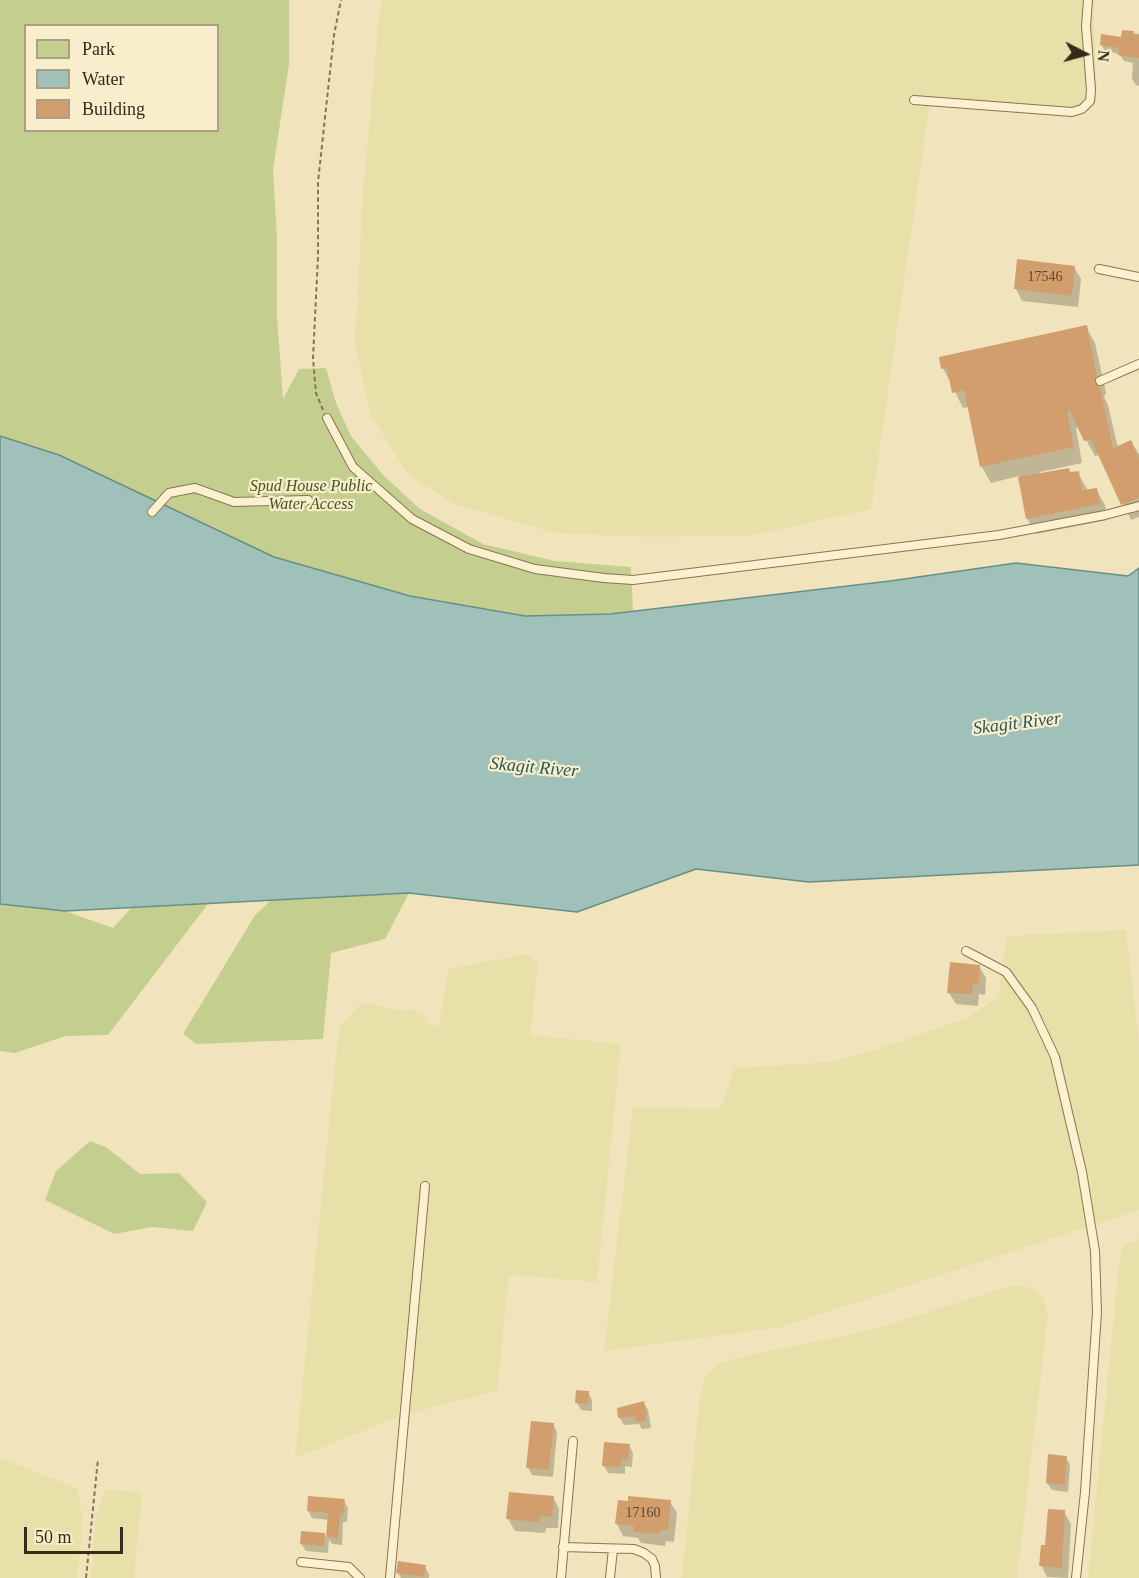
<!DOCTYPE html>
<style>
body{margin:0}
#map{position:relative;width:1139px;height:1578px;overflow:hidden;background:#f1e4bc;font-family:Georgia,serif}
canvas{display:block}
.legend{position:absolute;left:24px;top:24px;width:195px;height:108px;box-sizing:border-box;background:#f8eecc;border:2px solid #aba085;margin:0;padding:8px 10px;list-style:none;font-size:18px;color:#372a1a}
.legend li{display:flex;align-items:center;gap:12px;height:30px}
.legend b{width:30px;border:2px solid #aba085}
.north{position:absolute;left:1055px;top:24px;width:60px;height:60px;-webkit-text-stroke:4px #f8eecc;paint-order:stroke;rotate:96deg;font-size:16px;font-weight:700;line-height:24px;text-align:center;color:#372a1a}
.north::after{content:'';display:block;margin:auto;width:21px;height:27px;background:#372a1a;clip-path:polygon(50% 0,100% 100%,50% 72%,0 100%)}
.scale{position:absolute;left:24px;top:1527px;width:99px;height:27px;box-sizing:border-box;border:3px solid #372a1a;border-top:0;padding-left:8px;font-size:18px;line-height:21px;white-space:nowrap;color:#372a1a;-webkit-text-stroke:4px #f8eecc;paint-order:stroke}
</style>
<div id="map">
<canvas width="1139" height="1578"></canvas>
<ul class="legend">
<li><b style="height:16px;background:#c4cf8f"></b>Park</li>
<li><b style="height:16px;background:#a0c1ba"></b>Water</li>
<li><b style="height:16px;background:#d29e6e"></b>Building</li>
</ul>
<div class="north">N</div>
<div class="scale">50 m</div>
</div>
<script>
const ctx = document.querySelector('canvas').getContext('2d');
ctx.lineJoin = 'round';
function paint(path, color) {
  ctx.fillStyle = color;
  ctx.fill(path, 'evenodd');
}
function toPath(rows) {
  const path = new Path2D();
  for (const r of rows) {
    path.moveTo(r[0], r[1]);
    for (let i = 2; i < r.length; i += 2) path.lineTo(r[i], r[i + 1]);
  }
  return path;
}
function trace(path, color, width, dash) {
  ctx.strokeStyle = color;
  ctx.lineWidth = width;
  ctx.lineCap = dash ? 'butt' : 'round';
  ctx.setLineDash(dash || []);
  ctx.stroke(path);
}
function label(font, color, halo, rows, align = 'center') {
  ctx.font = font + ' Georgia,serif';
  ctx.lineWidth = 4.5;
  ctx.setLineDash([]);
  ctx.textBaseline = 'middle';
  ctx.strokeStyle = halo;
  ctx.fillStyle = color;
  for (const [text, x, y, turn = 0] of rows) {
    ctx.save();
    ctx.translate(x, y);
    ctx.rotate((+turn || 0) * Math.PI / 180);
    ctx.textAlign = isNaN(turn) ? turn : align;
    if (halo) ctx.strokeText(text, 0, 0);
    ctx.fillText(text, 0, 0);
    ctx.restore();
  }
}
const farmland = toPath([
 [383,0,1093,0,1097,101,1074,115,930,102,871,509,749,536,647,537,554,533,455,504,408,475,370,414,355,344,363,195,379,15],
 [1126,930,1139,1044,1139,1210,782,1327,604,1351,633,1107,720,1109,735,1068,830,1062,881,1048,965,1019,998,997,1007,936],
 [526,954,538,964,530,1035,621,1044,597,1282,509,1275,497,1390,401,1416,295,1458,339,1027,359,1005,368,1003,389,1009,413,1010,424,1015,430,1026,438,1027,449,969],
 [1139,1239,1139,1578,1088,1578,1120,1255,1125,1245],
 [1013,1285,1033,1288,1043,1298,1048,1315,1017,1578,682,1578,699,1403,705,1378,716,1365,733,1359,875,1329],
 [0,1458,77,1488,83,1520,77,1578,0,1578],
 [105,1489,142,1492,134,1578,91,1578,96,1517]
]);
const green = toPath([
 [0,0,289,0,289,64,273,170,277,239,277,316,283,399,299,369,326,368,336,403,351,436,384,476,420,509,483,544,555,561,631,567,633,611,610,614,525,616,410,596,274,557,59,455,0,436],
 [26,26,218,26,218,130,26,130],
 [409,893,385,939,331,953,323,1039,196,1044,183,1034,255,915,270,901],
 [0,904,65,911,113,928,131,908,208,904,108,1035,66,1036,15,1053,0,1051],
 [90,1141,106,1147,140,1174,179,1173,207,1202,193,1231,152,1227,114,1234,45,1200,56,1171]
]);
const water = toPath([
 [0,436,59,455,274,557,410,596,525,616,610,614,890,581,1016,563,1128,576,1139,568,1139,865,809,882,696,869,577,912,409,893,65,911,0,904,0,436]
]);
const shadow = toPath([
 [1123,31,1139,34,1139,86,1136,85,1132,79,1133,63,1124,61,1119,54,1105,51,1101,44,1122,38],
 [1074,267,1081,279,1078,307,1022,301,1016,289],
 [1086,327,1095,343,1106,393,1104,397,1108,405,1118,448,1131,442,1139,454,1139,517,1131,520,1100,455,1095,456,1079,427,1076,428,1082,463,1040,472,1041,475,1078,473,1088,491,1096,489,1105,505,1108,520,1036,534,1027,518,1019,476,991,483,982,467,969,407,963,408,943,368],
 [979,966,986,978,985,995,979,994,978,1006,956,1004,949,993],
 [588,1392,592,1400,592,1411,581,1410,577,1403],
 [644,1403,648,1410,651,1428,642,1429,639,1424,624,1425,620,1418,619,1409],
 [553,1424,557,1432,553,1477,532,1475,528,1467],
 [629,1445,633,1453,632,1467,625,1466,625,1474,608,1473,604,1466],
 [1066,1457,1070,1465,1068,1492,1052,1490,1047,1483],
 [553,1497,559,1509,558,1528,546,1528,545,1533,515,1531,508,1519],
 [344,1501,348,1508,347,1522,343,1522,342,1545,332,1544,329,1539,328,1553,306,1551,301,1544,324,1534,327,1539,329,1520,312,1518,308,1511],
 [670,1502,677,1513,674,1542,666,1541,665,1546,641,1543,638,1538,623,1536,617,1524],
 [1064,1512,1071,1524,1068,1578,1047,1577,1041,1565,1047,1547],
 [425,1567,429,1574,429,1578,401,1578,398,1573]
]);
const building = toPath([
 [1122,30,1134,31,1133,35,1139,35,1139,58,1118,55,1119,48,1100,45,1101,34,1121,37],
 [1017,259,1075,266,1072,296,1014,289],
 [1087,325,1097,376,1094,383,1100,387,1113,448,1131,440,1139,458,1139,498,1121,505,1091,439,1084,441,1070,411,1067,412,1074,447,980,467,964,390,952,393,947,368,941,369,939,357],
 [1069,468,1070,472,1079,471,1082,490,1097,488,1100,504,1026,519,1018,477],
 [950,962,980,965,979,983,973,983,972,994,947,993],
 [576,1390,589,1391,588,1404,575,1403],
 [644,1401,647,1421,636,1422,635,1416,618,1418,617,1408],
 [531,1421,554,1423,549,1470,526,1468],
 [604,1442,630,1444,628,1460,622,1459,621,1467,602,1466],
 [1048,1454,1067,1456,1065,1485,1046,1483],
 [509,1492,554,1496,552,1517,540,1516,539,1522,506,1519],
 [308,1496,345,1499,343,1515,340,1515,338,1538,326,1537,328,1513,307,1511],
 [628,1496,671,1500,668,1530,660,1530,659,1534,633,1532,634,1526,615,1524,618,1500,628,1501],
 [1048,1509,1065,1510,1062,1568,1039,1566,1041,1545,1045,1545],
 [301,1531,325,1533,324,1546,300,1544],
 [398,1561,426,1565,424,1577,396,1573]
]);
const path = toPath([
 [323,410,316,393,313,358,318,257,318,182,334,35,341,0],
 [86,1578,98,1459]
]);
const service = toPath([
 [914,100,1072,112,1082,109,1090,101,1091,90,1086,26,1088,0],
 [1099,269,1139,277],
 [1100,381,1139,364],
 [327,418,353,467,412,519,469,549,535,569,604,578,633,580,999,535,1105,515,1139,506],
 [152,512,169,493,195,488,234,502,308,500],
 [966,951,1006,972,1032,1008,1055,1057,1082,1172,1095,1251,1097,1312,1085,1492,1076,1578],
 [563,1547,634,1549,644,1553,652,1559,655,1566,656,1578],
 [301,1562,349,1567,360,1578],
 [390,1578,425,1186],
 [561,1578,573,1441],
 [610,1578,613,1549]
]);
const numberNames = [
 ["17546",1045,277],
 ["17160",643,1513]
];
const parkNames = [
 ["Spud House Public",311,487],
 ["Water Access",311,505]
];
const waterNames = [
 ["Skagit River",1017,724,-7],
 ["Skagit River",534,768,5]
];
paint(farmland, '#e7e1a9');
paint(green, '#c4cf8f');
paint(water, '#a0c1ba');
trace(water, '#678f88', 1.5);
paint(shadow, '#0003');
paint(building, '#d29e6e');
trace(service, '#897454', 10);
trace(path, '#897454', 2, [4.5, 3]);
trace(service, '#fbf1cf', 8);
label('14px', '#5e472f', null, numberNames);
label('italic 16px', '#44551f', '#f8eecc', parkNames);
label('italic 18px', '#285858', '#f8eecc', waterNames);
</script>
